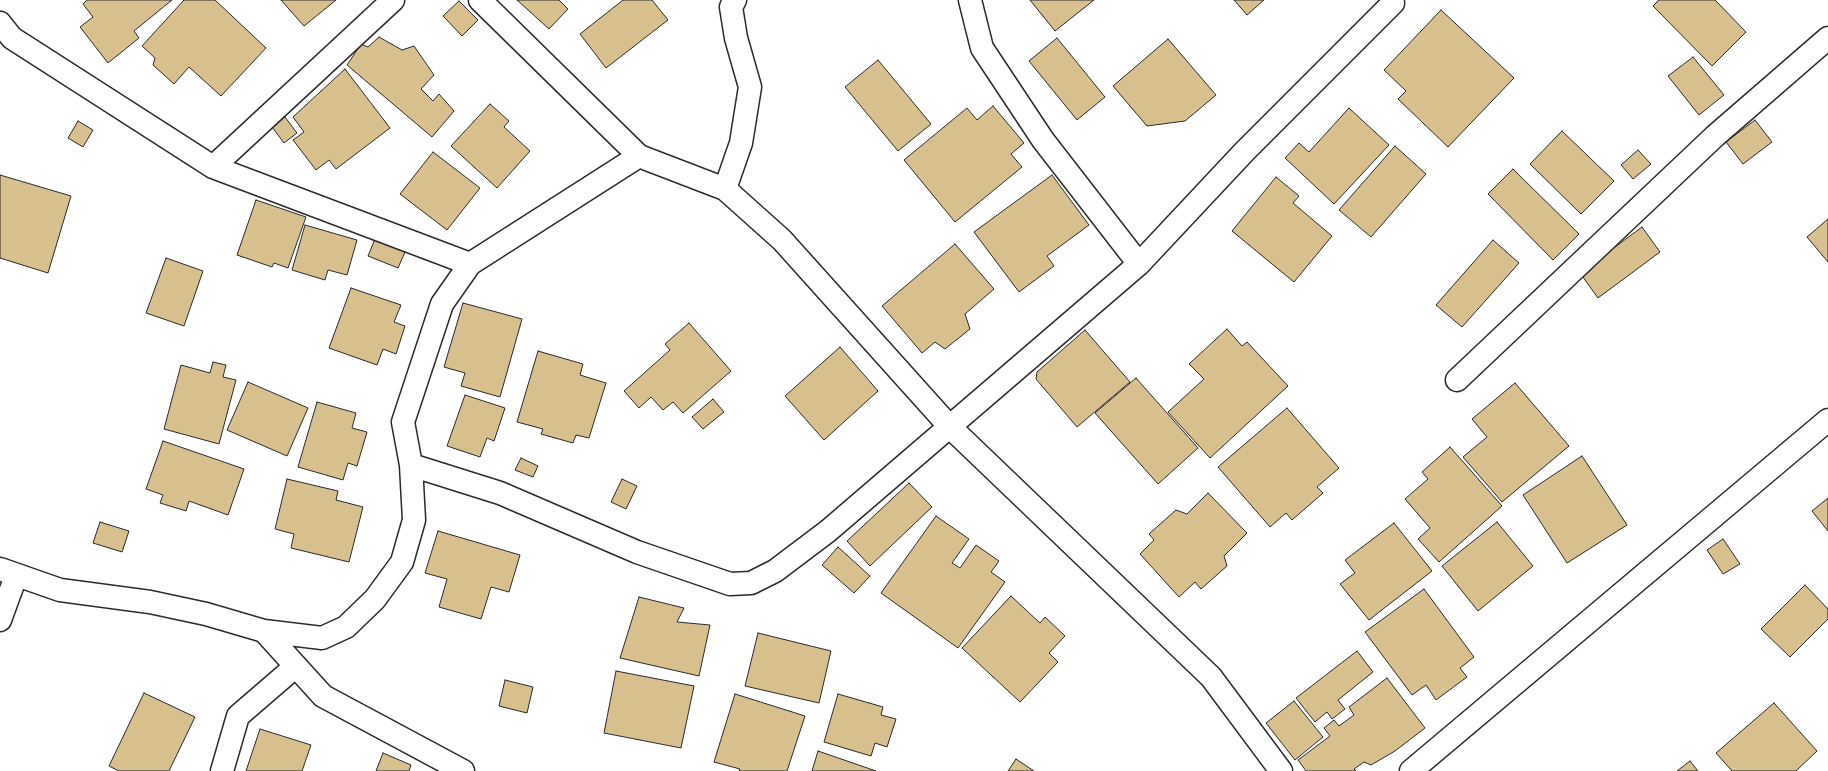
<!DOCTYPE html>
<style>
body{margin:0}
canvas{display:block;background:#fff}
</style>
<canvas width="1828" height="771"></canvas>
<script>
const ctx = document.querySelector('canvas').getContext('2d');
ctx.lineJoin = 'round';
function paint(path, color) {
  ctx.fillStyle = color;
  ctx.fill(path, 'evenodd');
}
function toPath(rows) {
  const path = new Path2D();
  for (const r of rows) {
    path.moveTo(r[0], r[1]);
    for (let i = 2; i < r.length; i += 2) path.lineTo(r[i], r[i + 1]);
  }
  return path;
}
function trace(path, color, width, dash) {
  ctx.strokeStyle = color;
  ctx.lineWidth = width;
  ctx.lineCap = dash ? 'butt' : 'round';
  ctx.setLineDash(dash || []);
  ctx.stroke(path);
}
const building = toPath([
 [87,0,172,0,134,31,139,38,108,63,80,27,93,17,83,4,87,0],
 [184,0,215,0,266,48,221,96,189,67,174,84,153,65,155,58,142,46,184,0],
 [281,0,336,0,304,26,281,0],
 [517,0,559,0,568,9,549,29,517,0],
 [623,0,652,0,668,20,606,68,580,34,623,0],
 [1030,0,1094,0,1055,31,1030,0],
 [1234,0,1264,0,1247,15,1234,0],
 [1659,0,1715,0,1746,32,1712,66,1653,6,1659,0],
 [459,1,478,20,462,36,443,16,459,1],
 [1441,10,1514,78,1448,147,1398,99,1406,91,1384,70,1441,10],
 [379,37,402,50,414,46,434,75,421,89,433,101,439,94,454,111,432,137,347,65,361,44,368,47,379,37],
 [1057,38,1105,97,1077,120,1029,61,1057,38],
 [1168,39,1216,95,1185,121,1147,126,1113,86,1168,39],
 [1693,57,1724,95,1699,115,1668,76,1693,57],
 [878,60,931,124,898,151,845,87,878,60],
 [345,69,390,128,336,169,329,160,316,170,293,140,304,132,293,117,345,69],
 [490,104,509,121,504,127,530,151,497,188,451,146,490,104],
 [993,106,1024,143,1011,154,1022,167,955,222,904,160,967,108,977,120,993,106],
 [1349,108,1389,145,1334,204,1285,158,1299,143,1309,152,1349,108],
 [285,117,297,133,284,143,272,127,285,117],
 [1755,120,1772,142,1743,164,1726,142,1755,120],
 [78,121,93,130,83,147,68,138,78,121],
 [1562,131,1614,181,1581,214,1530,164,1562,131],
 [1395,146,1426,174,1371,237,1339,210,1395,146],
 [1638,150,1651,164,1633,179,1621,165,1638,150],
 [433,152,480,188,447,230,400,194,433,152],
 [1513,169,1579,234,1553,260,1488,194,1513,169],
 [0,175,71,196,48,273,0,258,0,175],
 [1052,175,1089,225,1047,256,1054,266,1019,292,974,232,1052,175],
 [1276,177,1299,196,1293,203,1332,236,1294,282,1232,231,1276,177],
 [256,200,306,217,288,268,274,263,272,267,237,255,256,200],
 [1828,219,1828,262,1807,237,1828,219],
 [305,225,357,240,347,275,328,270,325,280,292,270,305,225],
 [1642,227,1660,252,1598,298,1580,273,1642,227],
 [375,239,405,252,398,268,368,256,375,239],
 [1493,240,1519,263,1462,327,1436,305,1493,240],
 [955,244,994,289,965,314,970,329,945,349,935,342,922,353,882,306,955,244],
 [166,258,203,271,184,326,146,313,166,258],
 [351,288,401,305,394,322,405,326,396,354,383,349,377,365,329,348,351,288],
 [463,303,522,319,500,397,461,386,465,373,444,367,463,303],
 [689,323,731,371,683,413,673,402,663,410,651,397,639,408,624,391,670,350,665,344,689,323],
 [1227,329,1242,346,1247,342,1288,386,1210,458,1168,412,1204,379,1189,364,1227,329],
 [1085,330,1130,382,1077,427,1036,379,1037,372,1085,330],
 [840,347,878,391,824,440,785,396,840,347],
 [538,351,583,364,580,375,606,383,589,438,576,435,573,443,541,434,543,429,517,422,538,351],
 [213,362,226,365,223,377,236,380,219,444,164,429,181,365,210,373,213,362],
 [1136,378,1198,448,1158,484,1095,413,1136,378],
 [248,382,308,408,287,456,227,430,248,382],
 [1515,383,1569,446,1502,502,1463,457,1487,437,1472,419,1515,383],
 [465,395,505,408,494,441,487,438,480,457,447,446,465,395],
 [713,399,724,412,703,429,692,417,713,399],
 [317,402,356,413,352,428,367,432,357,466,348,463,343,480,298,467,317,402],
 [1287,408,1339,468,1317,487,1323,493,1292,520,1286,513,1270,527,1218,467,1287,408],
 [163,441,244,469,228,515,189,501,186,511,160,503,163,495,146,489,163,441],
 [1450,447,1502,506,1439,562,1418,539,1430,528,1405,499,1428,479,1422,472,1450,447],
 [1582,456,1627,525,1567,563,1523,495,1582,456],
 [521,458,538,466,533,477,515,470,521,458],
 [287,479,338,491,336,500,363,507,349,562,291,548,294,534,275,529,287,479],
 [622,479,637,486,626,509,611,502,622,479],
 [909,483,932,507,870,566,847,541,909,483],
 [1208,493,1247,533,1224,556,1227,566,1201,589,1195,582,1179,597,1140,554,1154,540,1149,534,1176,510,1187,514,1208,493],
 [1828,498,1828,531,1812,511,1828,498],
 [936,516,969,539,952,563,960,568,976,545,999,561,991,572,1005,582,958,648,881,593,936,516],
 [100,522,129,531,122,552,93,543,100,522],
 [1497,522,1533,566,1478,611,1442,566,1497,522],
 [1394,523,1432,571,1369,620,1340,584,1355,573,1345,560,1394,523],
 [438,531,520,555,509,592,491,587,481,619,439,607,447,579,425,573,438,531],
 [1723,539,1740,564,1723,574,1707,550,1723,539],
 [838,547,870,576,854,593,822,565,838,547],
 [1805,585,1828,609,1828,619,1790,657,1761,629,1805,585],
 [1424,589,1474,657,1460,668,1467,677,1436,700,1426,685,1412,695,1365,632,1424,589],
 [1011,596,1040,623,1045,617,1065,636,1049,653,1058,662,1020,702,962,648,1011,596],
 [639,597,684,608,677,622,710,625,699,676,620,658,639,597],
 [758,633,831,651,819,703,745,686,758,633],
 [1357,651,1373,672,1338,700,1345,709,1332,719,1327,712,1315,722,1296,698,1357,651],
 [616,671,694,686,681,748,604,733,616,671],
 [1387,678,1425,728,1395,751,1371,765,1364,762,1354,769,1356,771,1306,771,1298,760,1330,736,1324,728,1334,720,1339,726,1354,715,1349,707,1387,678],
 [505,680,533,687,527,713,499,706,505,680],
 [144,693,195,717,169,771,119,771,109,766,144,693],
 [735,694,805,716,787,771,739,771,740,769,714,762,735,694],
 [838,694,883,707,881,715,896,719,887,747,875,743,871,756,824,742,838,694],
 [1294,701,1323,737,1295,760,1266,723,1294,701],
 [1774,703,1817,751,1796,771,1732,771,1716,753,1774,703],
 [260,729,311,745,302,771,246,771,260,729],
 [818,751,876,771,812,771,818,751],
 [383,753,411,765,409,771,376,771,383,753],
 [1016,759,1034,771,1008,771,1016,759],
 [1690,761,1698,771,1677,771,1690,761]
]);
const street = toPath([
 [480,0,639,156,725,189,782,240,950,427,1211,677,1281,771],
 [970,0,982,48,1043,140,1139,264],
 [0,23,12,38,213,167,470,264],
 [213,167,393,0],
 [725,189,741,143,750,87,736,38,731,7,735,0],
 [1457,380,1715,136,1828,38],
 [411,465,500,493,637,552,730,584,751,583,775,571,828,531,1139,264,1244,152,1393,3],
 [0,569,60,590,150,602,206,614,264,631,322,638,346,627,375,599,402,562,414,520,411,465,403,422,442,304,470,264,639,156],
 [0,620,16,576],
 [264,631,323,696,463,771],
 [222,771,238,716,296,666],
 [1411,771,1828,420]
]);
paint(building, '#d7bf8e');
trace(building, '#2b2b2b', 1);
trace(street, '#2b2b2b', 25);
trace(street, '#fff', 22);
</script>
